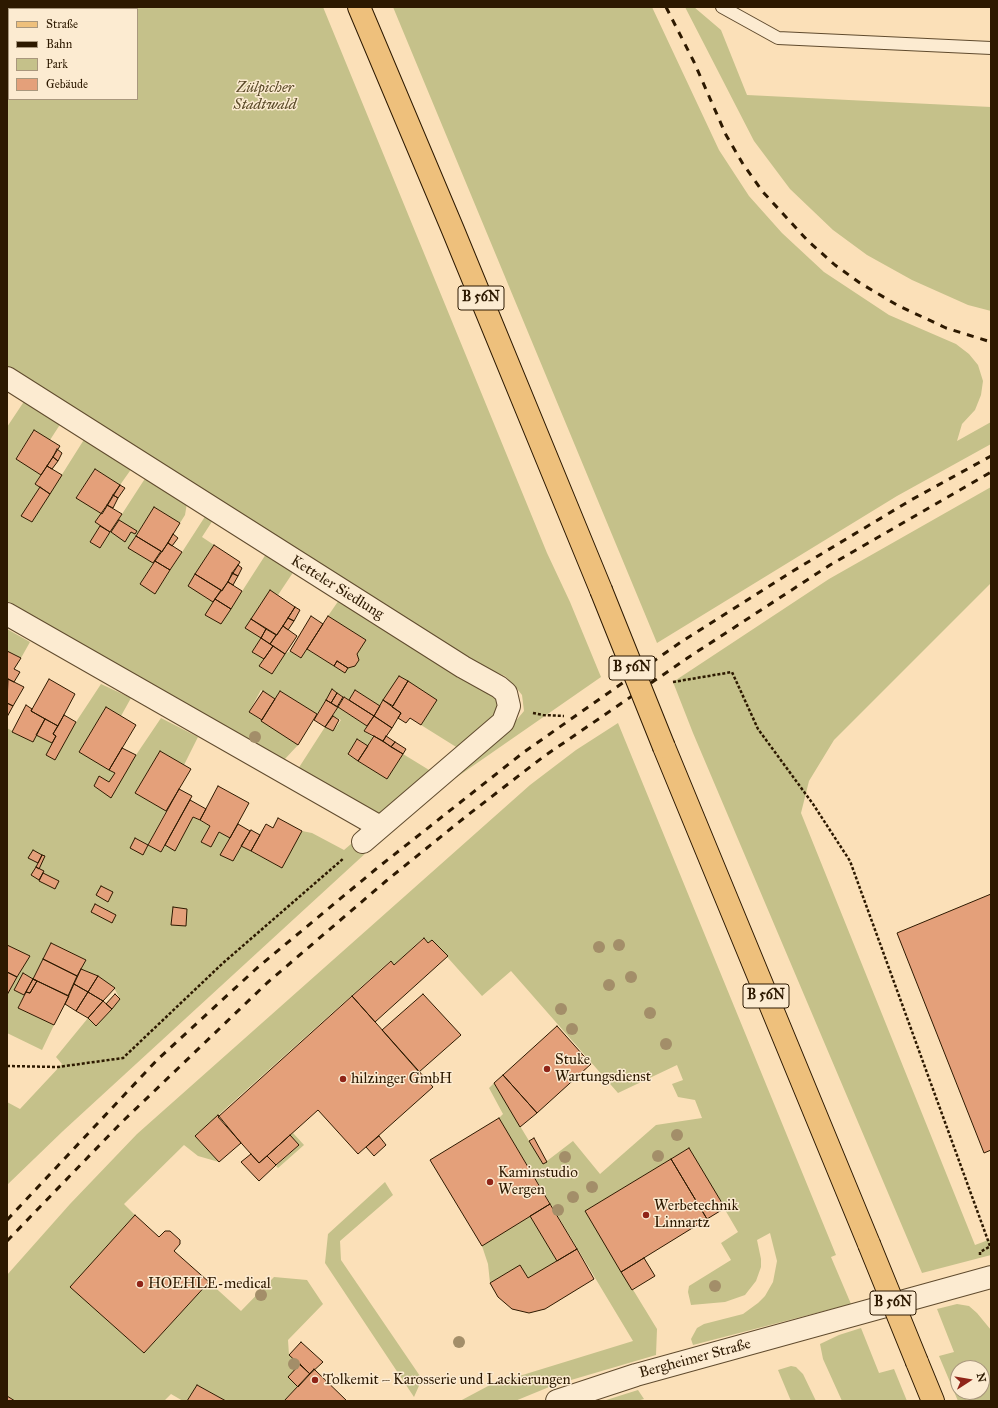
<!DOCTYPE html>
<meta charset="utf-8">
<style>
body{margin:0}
#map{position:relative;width:998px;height:1408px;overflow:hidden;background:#fbe0b8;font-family:"IM FELL Great Primer",serif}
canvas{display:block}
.frame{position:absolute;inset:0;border:8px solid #2d1900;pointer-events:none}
.legend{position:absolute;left:8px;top:8px;width:130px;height:92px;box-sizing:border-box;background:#fcebd1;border:1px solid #a9977d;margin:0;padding:5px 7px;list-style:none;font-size:12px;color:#2d1900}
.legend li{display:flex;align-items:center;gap:8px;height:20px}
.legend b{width:20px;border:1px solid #a9977d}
.north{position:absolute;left:950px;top:1360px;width:40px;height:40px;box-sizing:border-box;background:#fcebd1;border:1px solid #a9977d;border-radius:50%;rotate:78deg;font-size:11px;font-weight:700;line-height:16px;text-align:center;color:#2d1900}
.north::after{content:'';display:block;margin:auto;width:14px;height:18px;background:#8f2418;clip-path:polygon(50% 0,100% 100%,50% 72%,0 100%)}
</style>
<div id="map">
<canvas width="998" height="1408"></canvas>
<div class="frame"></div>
<ul class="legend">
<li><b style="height:5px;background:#eec07c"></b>Straße</li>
<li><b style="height:5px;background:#2d1900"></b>Bahn</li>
<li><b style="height:11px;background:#c5c18a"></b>Park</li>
<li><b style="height:11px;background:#e4a07a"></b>Gebäude</li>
</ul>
<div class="north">N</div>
</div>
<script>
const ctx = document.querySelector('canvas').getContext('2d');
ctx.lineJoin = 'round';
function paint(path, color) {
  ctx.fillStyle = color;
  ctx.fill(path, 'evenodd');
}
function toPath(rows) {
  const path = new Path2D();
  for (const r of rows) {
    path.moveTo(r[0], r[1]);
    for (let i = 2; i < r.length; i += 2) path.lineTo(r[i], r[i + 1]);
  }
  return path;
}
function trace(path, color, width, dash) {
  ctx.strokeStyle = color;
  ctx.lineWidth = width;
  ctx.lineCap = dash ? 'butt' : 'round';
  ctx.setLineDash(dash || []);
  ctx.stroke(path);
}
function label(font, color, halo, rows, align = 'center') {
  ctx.font = font + ' "IM FELL Great Primer",serif';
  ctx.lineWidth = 3;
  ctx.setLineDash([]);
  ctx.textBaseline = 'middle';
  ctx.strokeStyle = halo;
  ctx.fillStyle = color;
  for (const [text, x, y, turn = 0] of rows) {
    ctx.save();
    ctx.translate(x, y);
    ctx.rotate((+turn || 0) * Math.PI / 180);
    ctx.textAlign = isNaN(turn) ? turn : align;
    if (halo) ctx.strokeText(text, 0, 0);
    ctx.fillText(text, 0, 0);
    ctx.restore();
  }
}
const green = toPath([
 [65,7,323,7,547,553,570,602,601,677,444,786,514,723,524,711,522,695,514,685,505,676,493,671,477,668,7,370,7,93,9,94,9,99,137,99,137,9,64,9],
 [393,7,652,7,719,150,749,196,782,233,824,272,889,315,956,344,969,354,978,365,983,381,981,395,975,410,962,424,957,441,991,422,991,444,897,496,657,643],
 [685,7,694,7,721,30,747,95,991,107,991,311,968,305,912,280,867,255,833,230,790,189,754,141],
 [25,400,61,423,50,440,34,430,16,458,41,475,35,484,40,487,22,516,32,522,85,438,132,468,120,485,95,469,76,497,102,514,95,522,100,526,90,542,100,548,146,477,187,503,185,515,180,523,154,507,128,548,153,563,140,584,155,594,206,515,213,520,202,537,214,545,189,586,213,602,206,615,221,624,266,554,294,571,278,595,270,591,246,627,261,638,252,652,264,659,259,666,272,674,285,654,290,651,300,658,307,649,345,673,348,667,359,660,357,654,366,640,328,616,339,600,499,701,501,716,461,750,421,725,437,700,399,676,380,706,355,690,349,700,332,690,317,714,280,691,275,699,261,690,249,712,298,745,284,760,7,601,7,427],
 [991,487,991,583,834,740,809,781,801,813,975,1245,991,1239,991,1255,922,1273,693,733,673,682,829,579],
 [7,629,30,642,21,658,7,651],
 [101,684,131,698,121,716,106,707,79,752,115,773,109,782,99,777,94,786,111,797,136,755,161,718,198,737,184,765,160,751,135,793,166,811,148,845,161,852,165,845,175,850,193,817,210,826,201,842,211,847,219,832,230,838,221,855,233,861,241,846,282,868,302,831,312,833,344,850,358,838,368,851,63,1131,7,1185,7,1102,20,1109,62,1064,56,1057,88,1018,96,1026,120,999,114,988,98,976,81,969,86,960,51,943,33,979,23,974,14,990,24,995,18,1008,54,1025,42,1050,7,1033,7,995,29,956,7,945,7,728,32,742,36,735,52,743,46,755,55,760,76,722],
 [338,707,367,726,364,731,373,737,368,746,357,739,348,755,387,779,403,754,434,773,383,816,298,769,325,727,333,731,341,720,333,716],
 [618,723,836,1255,831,1257,851,1304,693,1345,691,1339,697,1328,704,1324,743,1314,758,1303,765,1296,773,1282,777,1261,770,1233,757,1240,761,1259,761,1267,756,1281,745,1295,725,1302,691,1305,688,1292,689,1286,731,1260,721,1243,738,1232,689,1148,585,1211,657,1329,656,1355,554,1385,515,1401,460,1401,490,1385,633,1341,499,1118,503,1114,489,1088,494,1083,543,1164,573,1141,600,1174,656,1125,702,1118,695,1100,678,1097,672,1084,683,1080,677,1065,618,1093,511,971,482,996,432,940,428,943,423,938,394,965,390,961,195,1136,219,1162,198,1156,184,1145,124,1204,135,1215,71,1287,144,1353,209,1282,241,1311,274,1277,307,1280,323,1304,288,1340,289,1355,300,1365,298,1387,284,1401,226,1401,197,1385,187,1401,183,1401,171,1394,164,1401,15,1401,7,1396,7,1275,70,1204,137,1134,530,785,576,750],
 [293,1133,304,1145,278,1168,276,1166,299,1145,290,1135],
 [385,1182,393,1195,340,1241,341,1260,422,1379,414,1397,325,1263,328,1234],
 [530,1216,557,1261,528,1278,520,1265,490,1283,488,1264,482,1246],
 [957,1304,969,1306,977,1313,991,1330,991,1401,958,1401,939,1356,954,1352,937,1309],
 [958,1368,982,1368,982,1392,958,1392],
 [861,1328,879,1373,894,1369,907,1401,842,1401,823,1359,820,1344,839,1335],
 [791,1366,796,1367,803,1374,816,1401,791,1401,778,1370],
 [638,1390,644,1399,637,1401,603,1401]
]);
const building = toPath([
 [7,7,16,9,9,9,9,62,7,61,7,7],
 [34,430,60,446,41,475,16,459,34,430],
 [57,449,62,453,58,461,53,457,57,449],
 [53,457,58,461,52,469,47,466,53,457],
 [47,466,62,475,50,494,35,484,47,466],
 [95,469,120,485,102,514,76,498,95,469],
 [120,485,125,488,118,498,113,495,120,485],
 [40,487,50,494,32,522,21,516,40,487],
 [113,495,118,498,113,508,107,505,113,495],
 [107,505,122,514,110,532,95,522,107,505],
 [154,507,180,523,162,552,136,536,154,507],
 [119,520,137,531,135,534,131,532,125,542,111,532,119,520],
 [100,526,110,532,100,548,90,542,100,526],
 [173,534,178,538,172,546,168,543,173,534],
 [136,536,161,551,153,563,128,548,136,536],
 [168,543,182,552,170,570,155,561,168,543],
 [214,545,240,562,222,591,195,574,214,545],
 [155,561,170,570,155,594,140,584,155,561],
 [238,565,242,568,238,576,232,573,238,565],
 [232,573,238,576,233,585,228,582,232,573],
 [195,574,221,590,213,602,188,586,195,574],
 [228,582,242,591,231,609,215,599,228,582],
 [270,590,295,607,277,635,251,619,270,590],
 [215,599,231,609,221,624,205,615,215,599],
 [295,607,300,610,294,621,288,618,295,607],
 [311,616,323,624,301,658,290,651,311,616],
 [328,616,366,640,357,654,359,660,355,666,348,668,337,661,334,666,307,649,328,616],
 [288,618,294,621,288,630,283,626,288,618],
 [251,619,266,629,261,638,245,628,251,619],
 [283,626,297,636,285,654,270,644,283,626],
 [266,629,276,635,270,644,261,638,266,629],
 [261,638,273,646,264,659,252,652,261,638],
 [273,646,285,654,272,674,259,666,273,646],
 [7,651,21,658,14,669,20,672,14,682,8,679,7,680,7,651],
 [337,661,348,668,345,673,334,666,337,661],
 [399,676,408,681,393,706,383,700,399,676],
 [8,679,24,687,13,706,7,703,8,679],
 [49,679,75,694,58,726,31,711,49,679],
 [408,681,437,700,421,725,410,718,406,723,398,718,401,713,392,707,408,681],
 [332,689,337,693,331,703,326,700,332,689],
 [355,690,380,706,374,716,349,700,355,690],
 [263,691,275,699,262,720,249,712,263,691],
 [280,691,317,714,298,745,261,721,280,691],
 [337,693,343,697,337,707,331,703,337,693],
 [344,697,374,716,367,726,338,707,344,697],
 [326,700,338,707,325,727,314,720,326,700],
 [383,700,401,713,392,728,374,716,383,700],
 [7,703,13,706,7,717,7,703],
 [26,705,32,709,31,711,45,719,33,742,12,732,26,705],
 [106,707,136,725,109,770,79,752,106,707],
 [64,715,76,722,55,760,46,755,56,736,53,734,64,715],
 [333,716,339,720,333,731,325,727,333,716],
 [374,716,392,728,383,741,364,731,374,716],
 [45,719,58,726,53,734,56,736,52,743,36,735,45,719],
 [374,736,403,754,387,779,358,761,374,736],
 [386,736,395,742,391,747,383,741,386,736],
 [357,739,368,746,358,761,348,754,357,739],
 [395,742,406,749,403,754,391,747,395,742],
 [122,748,136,755,111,798,94,786,99,776,109,782,115,773,109,770,122,748],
 [160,751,191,769,166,811,135,793,160,751],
 [218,786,249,803,230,838,219,832,211,847,201,842,210,826,200,820,218,786],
 [179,789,192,796,161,852,148,845,179,789],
 [190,800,206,809,200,820,193,817,175,851,165,845,190,800],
 [278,818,302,831,282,868,251,851,266,824,273,828,278,818],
 [238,824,250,831,233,861,220,855,238,824],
 [251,830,260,835,251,851,241,846,251,830],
 [135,838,148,845,143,855,130,848,135,838],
 [33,850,42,855,38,863,28,858,33,850],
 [42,855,45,856,39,869,36,867,42,855],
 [36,867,44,871,39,880,31,875,36,867],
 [43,873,59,881,55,889,39,881,43,873],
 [101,886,113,892,108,902,96,895,101,886],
 [991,894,991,1150,984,1153,897,933,991,894],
 [95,904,116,915,112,923,91,912,95,904],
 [173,907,187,909,186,926,171,925,173,907],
 [424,938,428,943,432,940,448,956,375,1022,352,996,391,961,394,965,424,938],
 [51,943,86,960,77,976,43,959,51,943],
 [7,945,30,956,17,977,7,972,7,945],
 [43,959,77,976,68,996,33,979,43,959],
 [81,969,98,976,88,992,74,984,81,969],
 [7,972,17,977,7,995,7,972],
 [23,973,33,979,24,995,14,990,23,973],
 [98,976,115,988,103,1001,88,992,98,976],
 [33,979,69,996,54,1025,18,1008,26,992,30,993,37,981,33,979],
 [33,979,37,981,30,993,26,992,33,979],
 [74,984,88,992,76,1011,65,1004,74,984],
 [88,992,103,1001,88,1018,76,1011,88,992],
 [115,994,120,999,112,1009,106,1004,115,994],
 [423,994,461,1035,419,1072,382,1030,423,994],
 [352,996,433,1087,358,1154,318,1110,259,1163,218,1117,352,996],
 [103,1001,112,1009,96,1026,88,1018,103,1001],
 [557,1026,591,1064,537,1113,503,1075,557,1026],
 [503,1075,537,1113,520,1127,494,1083,503,1075],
 [218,1115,241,1143,219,1162,195,1136,218,1115],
 [499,1118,550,1204,482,1246,430,1160,499,1118],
 [290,1135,299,1145,276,1165,267,1156,290,1135],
 [379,1136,386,1145,374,1156,366,1147,379,1136],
 [534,1138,547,1162,543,1164,529,1141,534,1138],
 [689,1148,725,1208,707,1219,671,1159,689,1148],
 [251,1154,259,1163,267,1156,276,1165,259,1181,241,1162,251,1154],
 [671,1159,707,1219,621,1272,585,1211,671,1159],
 [550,1204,577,1249,557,1261,530,1216,550,1204],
 [135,1215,159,1237,165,1231,170,1231,180,1240,180,1244,174,1251,209,1282,144,1353,70,1287,135,1215],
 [577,1249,594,1279,545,1309,529,1313,512,1309,498,1297,490,1283,520,1265,528,1278,577,1249],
 [644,1258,655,1276,632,1290,621,1272,644,1258],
 [301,1342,323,1362,310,1374,289,1355,301,1342],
 [300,1364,310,1374,298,1387,288,1377,300,1364],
 [314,1369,315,1370,347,1401,284,1401,314,1369],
 [197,1385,226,1401,187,1401,197,1385],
 [7,1396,15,1401,7,1401,7,1396]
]);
const path = toPath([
 [673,682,732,672,758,729,813,804,850,861,990,1246],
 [533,713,543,715,564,716],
 [7,1066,58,1067,123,1058,223,963,344,858],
 [980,1255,980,1252,991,1246]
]);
const service = toPath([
 [722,7,778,38,991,48]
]);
const minor = toPath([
 [7,378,463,667,499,687,506,693,509,706,503,722,363,842],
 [7,614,380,827]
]);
const tertiary = toPath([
 [557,1401,636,1375,991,1277]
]);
const primary = toPath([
 [359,7,453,230,601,590],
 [664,747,869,1244],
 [917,1362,933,1401]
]);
const rail = toPath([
 [666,7,694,62,726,135,743,164,763,192,808,241,835,265,860,283,897,305,946,328,991,342],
 [7,1220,157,1060,257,968,376,869,524,752,681,642,793,571,911,500,991,456],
 [7,1241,121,1123,267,983,386,881,464,818,543,757,689,657,830,565,991,472]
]);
const primaryBridge = toPath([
 [601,590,664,747],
 [869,1244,917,1362]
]);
const trees = [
 [255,737],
 [619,945],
 [599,947],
 [631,977],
 [609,985],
 [561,1009],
 [650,1013],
 [572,1029],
 [666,1044],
 [677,1135],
 [658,1156],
 [565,1157],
 [592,1187],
 [573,1197],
 [558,1210],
 [715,1286],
 [261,1295],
 [459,1342],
 [294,1364]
];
const markers = [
 [547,1069,4,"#8f2418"],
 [343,1079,4,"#8f2418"],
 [490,1182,4,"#8f2418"],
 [646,1215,4,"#8f2418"],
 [140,1284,4,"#8f2418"],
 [315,1380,4,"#8f2418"]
];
const shields = [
 [481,298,46],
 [632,668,46],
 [766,996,46],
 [893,1303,46]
];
const shieldNames = [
 ["B 56N",481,298],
 ["B 56N",632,668],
 ["B 56N",766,996],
 ["B 56N",893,1303]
];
const parkNames = [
 ["Zülpicher",265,88],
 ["Stadtwald",265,105]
];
const streetNames = [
 ["Ketteler Siedlung",337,588,32],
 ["Bergheimer Straße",695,1359,-15]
];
const poiNames = [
 ["Stuke",555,1060],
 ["Wartungsdienst",555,1077],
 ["hilzinger GmbH",351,1079],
 ["Kaminstudio",498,1173],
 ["Wergen",498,1190],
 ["Werbetechnik",654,1206],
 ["Linnartz",654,1223],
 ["HOEHLE-medical",148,1284],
 ["Tolkemit – Karosserie und Lackierungen",323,1380]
];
paint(green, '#c5c18a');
paint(building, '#e4a07a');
trace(building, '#2d1900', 1);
trace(service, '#604b2e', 14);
trace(minor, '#604b2e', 24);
trace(tertiary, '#604b2e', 24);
trace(primary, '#2d1900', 24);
trace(path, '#2d1900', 2.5, [3, 2]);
trace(service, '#fcebd1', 12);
trace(minor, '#fcebd1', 22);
trace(tertiary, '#fcebd1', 22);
trace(primary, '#eec07c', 22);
trace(rail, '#2d1900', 3, [7, 7]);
trace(primaryBridge, '#2d1900', 24, []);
trace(primaryBridge, '#eec07c', 22);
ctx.fillStyle = '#a38e69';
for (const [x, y] of trees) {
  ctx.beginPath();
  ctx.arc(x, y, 6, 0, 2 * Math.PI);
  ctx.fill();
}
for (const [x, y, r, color] of markers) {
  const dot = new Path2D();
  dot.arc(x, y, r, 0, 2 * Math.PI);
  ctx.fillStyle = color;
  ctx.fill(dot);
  trace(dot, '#fcebd1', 1.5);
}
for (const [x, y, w] of shields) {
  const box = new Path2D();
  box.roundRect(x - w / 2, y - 12, w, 24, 3);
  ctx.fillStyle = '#fcebd1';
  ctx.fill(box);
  trace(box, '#2d1900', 1);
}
label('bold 14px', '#2d1900', null, shieldNames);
label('italic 15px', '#5b4b29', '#fcebd1', parkNames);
label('15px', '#2d1900', '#fcebd1', streetNames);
label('15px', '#2d1900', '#fcebd1', poiNames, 'left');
</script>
